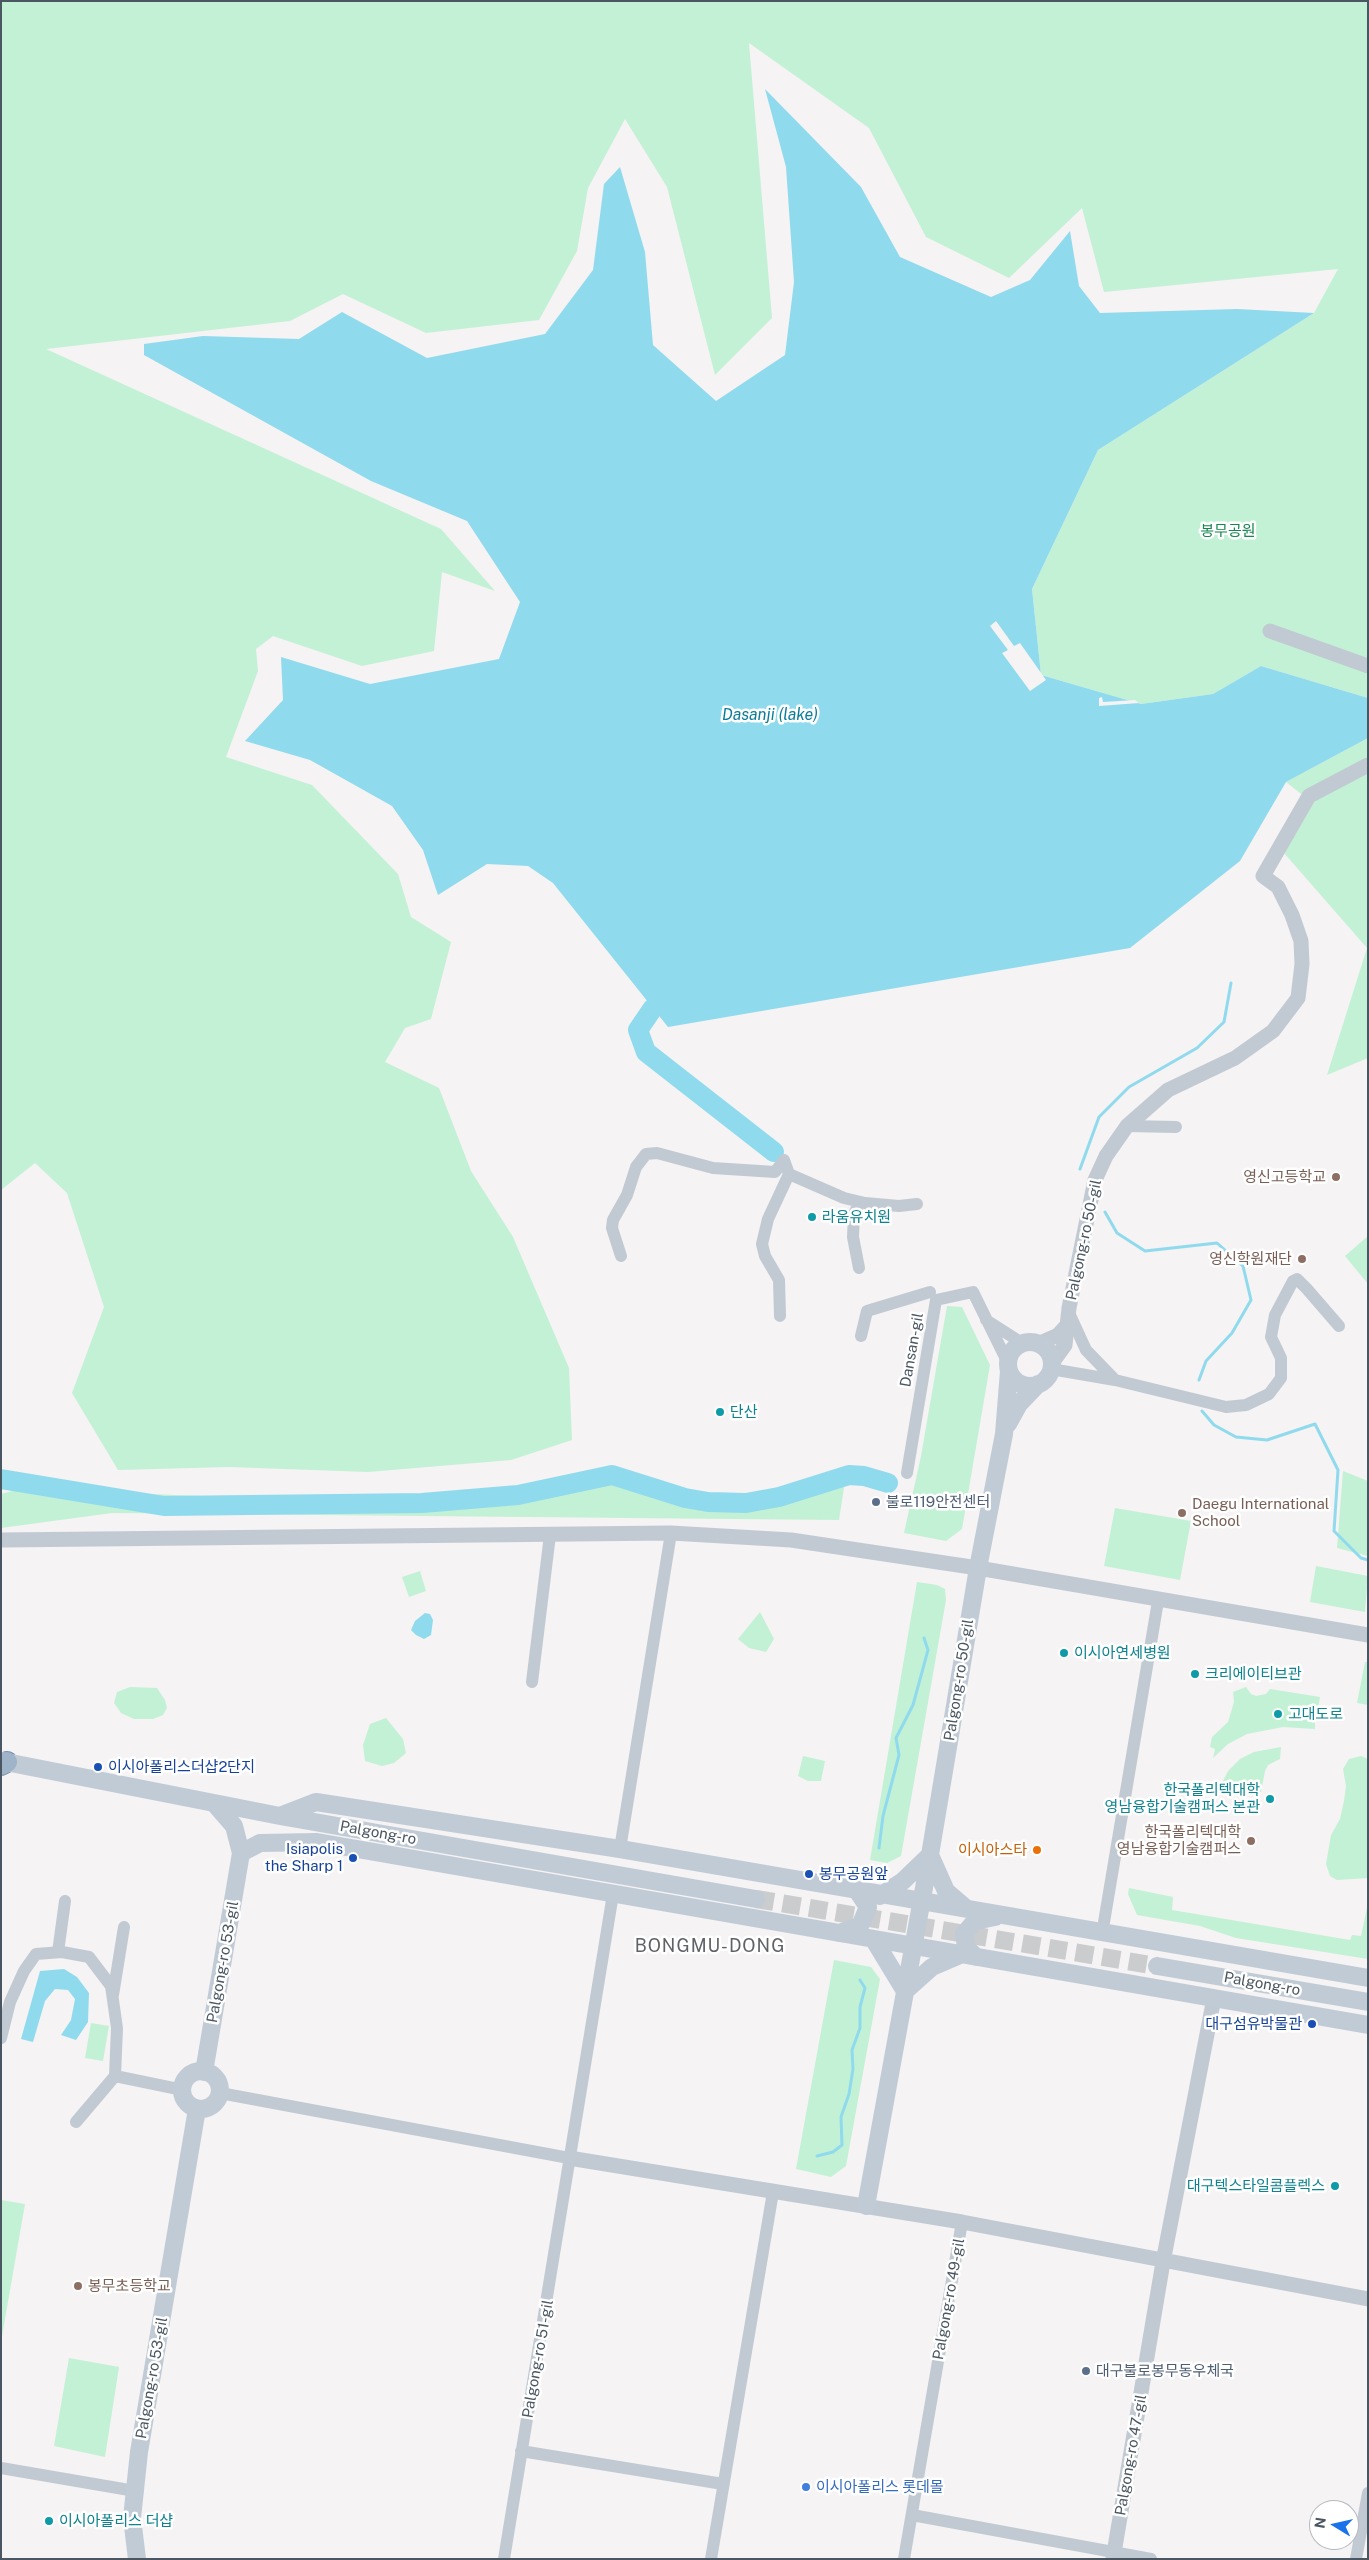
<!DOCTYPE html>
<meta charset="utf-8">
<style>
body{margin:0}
#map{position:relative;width:1369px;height:2560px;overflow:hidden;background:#f5f3f3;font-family:"Public Sans",sans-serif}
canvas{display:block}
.frame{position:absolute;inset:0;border:2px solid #4a5661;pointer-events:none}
.north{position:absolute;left:1309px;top:2500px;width:50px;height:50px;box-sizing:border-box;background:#fff;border:1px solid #b7bbc0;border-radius:50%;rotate:279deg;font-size:14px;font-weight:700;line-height:20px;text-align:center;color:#4a5661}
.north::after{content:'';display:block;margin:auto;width:18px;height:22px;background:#1a73e8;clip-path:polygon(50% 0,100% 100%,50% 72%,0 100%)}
</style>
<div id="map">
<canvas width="1369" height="2560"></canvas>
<div class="frame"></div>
<div class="north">N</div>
</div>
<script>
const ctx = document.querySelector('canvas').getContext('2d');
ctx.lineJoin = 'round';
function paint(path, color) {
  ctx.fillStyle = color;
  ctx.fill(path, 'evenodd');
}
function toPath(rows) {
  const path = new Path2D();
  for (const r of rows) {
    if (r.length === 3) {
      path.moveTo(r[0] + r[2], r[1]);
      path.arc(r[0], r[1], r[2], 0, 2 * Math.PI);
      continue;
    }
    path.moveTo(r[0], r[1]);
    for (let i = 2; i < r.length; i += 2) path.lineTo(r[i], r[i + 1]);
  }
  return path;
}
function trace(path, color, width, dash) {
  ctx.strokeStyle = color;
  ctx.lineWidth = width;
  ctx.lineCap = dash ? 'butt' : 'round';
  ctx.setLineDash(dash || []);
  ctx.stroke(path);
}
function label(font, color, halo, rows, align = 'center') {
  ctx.font = font + ' "Public Sans","Noto Sans KR",sans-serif';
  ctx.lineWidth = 5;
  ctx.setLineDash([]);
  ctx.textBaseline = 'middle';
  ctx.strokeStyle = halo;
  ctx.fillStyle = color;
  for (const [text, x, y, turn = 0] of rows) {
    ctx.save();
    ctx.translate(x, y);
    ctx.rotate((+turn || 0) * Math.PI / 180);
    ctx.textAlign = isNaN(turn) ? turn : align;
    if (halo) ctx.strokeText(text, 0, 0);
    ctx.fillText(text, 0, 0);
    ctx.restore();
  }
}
const green = toPath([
 [1,1,1368,1,1368,698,1261,666,1213,694,1141,704,1041,675,1032,589,1098,450,1314,313,1338,269,1104,292,1082,208,1009,278,926,237,869,128,749,43,772,318,715,375,667,187,625,119,588,188,577,251,539,320,426,333,343,294,290,321,46,349,441,529,495,591,442,572,434,651,362,666,273,636,256,649,258,671,226,757,312,785,398,874,411,917,451,942,431,1019,405,1028,385,1062,439,1088,471,1171,513,1237,569,1368,572,1440,511,1460,368,1472,229,1467,118,1470,72,1393,104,1307,67,1193,35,1163,1,1190],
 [1368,738,1368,1058,1327,1075,1367,948,1284,853,1310,801,1286,782],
 [1368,1236,1368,1284,1345,1256],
 [947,1306,962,1307,990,1365,962,1529,946,1541,904,1533,921,1456],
 [1343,1471,1368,1481,1368,1556,1337,1548],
 [607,1480,708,1509,774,1503,845,1481,839,1520,112,1513,1,1528,1,1494,20,1489,356,1502],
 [1115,1508,1191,1521,1180,1580,1104,1566],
 [1316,1566,1368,1576,1365,1612,1310,1602],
 [420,1571,426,1591,409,1597,402,1577],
 [917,1582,937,1585,945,1589,946,1600,901,1856,887,1863,870,1860],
 [760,1612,774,1639,766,1652,749,1648,738,1639],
 [1365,1662,1368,1662,1368,1705,1357,1703],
 [130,1687,157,1688,165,1700,167,1708,163,1715,153,1719,134,1719,121,1713,114,1703,117,1692],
 [1246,1687,1251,1694,1256,1696,1266,1694,1270,1689,1320,1697,1318,1708,1315,1711,1315,1729,1283,1727,1247,1734,1228,1744,1213,1758,1215,1749,1210,1747,1212,1737,1228,1722,1234,1702,1233,1692],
 [386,1718,403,1739,406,1753,394,1763,382,1766,365,1761,363,1745,370,1724],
 [1281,1747,1280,1759,1268,1765,1265,1771,1261,1792,1221,1785,1228,1771,1240,1759,1254,1752],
 [803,1756,825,1761,821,1781,808,1781,798,1776],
 [1361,1756,1368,1759,1368,1878,1337,1880,1330,1876,1326,1864,1331,1835,1340,1819,1344,1801,1346,1786,1343,1769,1349,1759],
 [1129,1888,1173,1897,1172,1910,1350,1940,1352,1935,1361,1936,1368,1903,1368,1959,1236,1938,1200,1926,1137,1915,1128,1894],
 [834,1960,871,1967,880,1979,846,2166,831,2177,796,2169],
 [91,2023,109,2026,103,2061,85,2058],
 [1,2200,25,2204,1,2342],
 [69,2358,119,2367,105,2457,54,2446]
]);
const water = toPath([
 [765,89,861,187,900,257,991,297,1030,280,1070,231,1079,286,1100,313,1237,309,1314,313,1098,450,1032,589,1041,675,1141,704,1213,694,1261,666,1368,698,1368,738,1286,782,1240,861,1130,948,668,1027,553,883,528,866,487,864,438,895,423,850,392,806,310,760,245,741,283,700,281,657,370,684,499,659,520,602,467,521,371,481,144,355,144,344,203,336,299,339,342,312,427,358,545,334,593,270,604,184,620,167,645,252,653,345,716,401,785,355,794,282,786,167],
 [425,1613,430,1614,433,1620,431,1635,424,1639,416,1635,411,1630,415,1621],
 [64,1969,77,1977,89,1993,88,2022,76,2040,61,2035,71,2020,75,1999,68,1990,55,1989,45,2001,33,2042,21,2039,40,1971]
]);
const pier = toPath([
 [996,621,1014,646,1020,643,1046,680,1030,691,1002,653,1008,650,990,626],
 [1102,697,1103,702,1135,700,1139,703,1099,706,1099,698]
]);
const stream = toPath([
 [1080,1169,1099,1117,1129,1087,1197,1048,1224,1022,1231,983],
 [1105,1212,1117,1233,1145,1251,1217,1243,1243,1266,1251,1300,1232,1333,1206,1361,1199,1380],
 [1202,1411,1214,1425,1236,1437,1267,1440,1315,1424,1338,1470,1334,1531,1361,1558,1368,1560],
 [879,1848,883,1816,899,1755,896,1738,913,1705,928,1650,924,1638],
 [817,2156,833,2152,842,2145,841,2117,849,2094,853,2069,852,2050,860,2028,860,2007,865,1988,860,1980]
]);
const river = toPath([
 [653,1008,638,1030,646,1052,774,1152],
 [1,1479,164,1506,422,1503,518,1495,612,1475,685,1498,708,1502,746,1503,779,1497,849,1475,864,1476,888,1483]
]);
const secondaryTunnel = toPath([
 [756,1899,1157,1966]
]);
const minor = toPath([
 [1127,1126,1176,1127],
 [621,1256,612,1228,613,1220,627,1195,636,1167,646,1154,657,1153,713,1168,775,1172,784,1160,789,1174,844,1198,865,1203,899,1206,917,1204],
 [859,1268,853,1237,854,1214,860,1202],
 [1070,1315,1086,1350,1115,1380],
 [780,1316,779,1280,765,1256,762,1244,768,1219,789,1174],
 [986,1320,1022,1343],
 [861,1336,867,1311,930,1292],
 [1051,1369,1115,1380,1226,1407,1246,1405,1269,1394,1281,1378,1281,1358,1271,1337,1275,1315,1293,1281,1297,1279,1307,1289,1339,1326],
 [907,1473,936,1300,973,1292,1008,1363],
 [532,1682,550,1535],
 [620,1849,671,1533],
 [1102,1934,1158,1601],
 [58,1952,65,1901],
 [113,1995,124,1927],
 [1,2038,10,2002,24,1971,36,1954,62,1952,89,1957,111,1986,117,2028,115,2076],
 [220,2093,569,2158],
 [76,2122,115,2076,183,2090],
 [521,2451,723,2484],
 [1,2468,135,2491],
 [912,2515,1151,2559],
 [504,2559,613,1894],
 [711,2559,773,2192],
 [904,2559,962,2222],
 [1356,2559,1368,2493]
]);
const tertiary = toPath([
 [1270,631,1368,666],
 [1040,1343,1058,1335,1069,1323],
 [1052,1363,1065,1345,1069,1308,1095,1180,1106,1156,1127,1126,1168,1090,1235,1058,1273,1031,1298,998,1302,964,1301,941,1292,915,1278,887,1263,876,1309,796,1368,765],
 [1,1540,671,1533,791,1540,978,1568,1368,1635],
 [569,2158,962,2222,1368,2299],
 [1113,2559,1163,2262,1214,1998]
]);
const secondary = toPath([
 [1030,1364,22],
 [1008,1424,1019,1404,1038,1384],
 [1,1761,280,1816,756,1899],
 [280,1816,316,1802,620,1849,1368,1978],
 [241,1853,260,1843,317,1842,1368,2025],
 [880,1896,903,1881,930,1855,946,1891,967,1909],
 [839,1933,860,1926,868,1907,858,1892],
 [874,1940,905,1991,932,1967,960,1955],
 [976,1957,966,1947,964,1934,975,1921,995,1917],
 [1157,1966,1368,2002],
 [201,2090,19],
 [204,2072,241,1853,234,1826,214,1803],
 [866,2206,930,1855,978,1568,1004,1434,1009,1371],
 [137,2559,132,2518,139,2452,197,2109]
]);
const trunk = toPath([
 [1,1765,7,1762]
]);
const markers = [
 [1336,1177,5,"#8d6e63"],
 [812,1217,5,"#0f9aa8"],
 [1302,1259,5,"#8d6e63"],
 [720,1412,5,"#0f9aa8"],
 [876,1502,5,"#5c6f8a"],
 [1182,1513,5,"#8d6e63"],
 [1064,1653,5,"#0f9aa8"],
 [1195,1674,5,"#0f9aa8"],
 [1278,1714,5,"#0f9aa8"],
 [98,1767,5,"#1a4fb4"],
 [1270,1799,5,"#0f9aa8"],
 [1251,1841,5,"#8d6e63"],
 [1037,1850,5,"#e8710a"],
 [353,1858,5,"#1a4fb4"],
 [809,1874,5,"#1a4fb4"],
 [1312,2024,5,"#1a4fb4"],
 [1335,2186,5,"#0f9aa8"],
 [78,2286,5,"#8d6e63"],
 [1086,2371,5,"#5c6f8a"],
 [806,2487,5,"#3f7fe0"],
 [49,2521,5,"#0f9aa8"]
];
const parkNames = [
 ["봉무공원",1228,531]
];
const educationNames = [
 ["영신고등학교",1326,1177],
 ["영신학원재단",1292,1259],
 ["Daegu International",1192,1504,"left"],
 ["School",1192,1521,"left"],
 ["한국폴리텍대학",1241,1832],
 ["영남융합기술캠퍼스",1241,1849],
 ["봉무초등학교",88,2286,"left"]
];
const cultureNames = [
 ["라움유치원",822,1217],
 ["단산",730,1412],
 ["이시아연세병원",1074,1653],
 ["크리에이티브관",1205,1674],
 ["고대도로",1288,1714],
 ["한국폴리텍대학",1260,1790,"right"],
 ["영남융합기술캠퍼스 본관",1260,1807,"right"],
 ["대구텍스타일콤플렉스",1325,2186,"right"],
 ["이시아폴리스 더샵",59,2521]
];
const streetNames = [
 ["Palgong-ro 50-gil",1084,1240,-78],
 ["Dansan-gil",912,1350,-80],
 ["Palgong-ro 50-gil",959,1680,-81],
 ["Palgong-ro",378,1833,10],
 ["Palgong-ro 53-gil",223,1962,-80],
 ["Palgong-ro",1262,1984,10],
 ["Palgong-ro 49-gil",949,2299,-80],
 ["Palgong-ro 51-gil",538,2359,-80],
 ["Palgong-ro 53-gil",152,2378,-80],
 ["Palgong-ro 47-gil",1131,2455,-80]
];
const serviceNames = [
 ["불로119안전센터",886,1502],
 ["대구불로봉무동우체국",1096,2371]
];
const transitNames = [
 ["이시아폴리스더샵2단지",108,1767],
 ["Isiapolis",343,1849,"right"],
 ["the Sharp 1",343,1866,"right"],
 ["봉무공원앞",819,1874],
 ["대구섬유박물관",1302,2024,"right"]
];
const foodNames = [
 ["이시아스타",1027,1850]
];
const shopNames = [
 ["이시아폴리스 롯데몰",816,2487]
];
const waterNames = [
 ["Dasanji (lake)",770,715]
];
const quarterNames = [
 ["BONGMU-DONG",710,1946]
];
paint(green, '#c3f1d5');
paint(water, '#90daee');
paint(pier, '#f5f3f3');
trace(stream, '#90daee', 3);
trace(river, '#90daee', 20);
trace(secondaryTunnel, '#caccce', 18, [18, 9]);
trace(trunk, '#7690ad', 22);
trace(minor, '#c1cad2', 12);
trace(tertiary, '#c1cad2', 15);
trace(secondary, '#c1cbd6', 18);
trace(trunk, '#9fb4c9', 20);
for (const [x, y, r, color] of markers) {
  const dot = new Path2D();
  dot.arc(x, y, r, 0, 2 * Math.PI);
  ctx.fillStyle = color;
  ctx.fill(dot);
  trace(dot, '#fff', 2);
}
label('15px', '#17864f', '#fff', parkNames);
label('15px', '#785e54', '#fff', educationNames, 'right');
label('15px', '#0d838f', '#fff', cultureNames, 'left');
label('15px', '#4a5661', '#fff', streetNames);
label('15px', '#4e5e75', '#fff', serviceNames, 'left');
label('15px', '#164399', '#fff', transitNames, 'left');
label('15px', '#c56008', '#fff', foodNames, 'right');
label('15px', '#366cbe', '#fff', shopNames, 'left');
label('italic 16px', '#0c7c9b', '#fff', waterNames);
ctx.letterSpacing = '1px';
label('18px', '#5f6368', '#fff', quarterNames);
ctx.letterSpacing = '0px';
</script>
